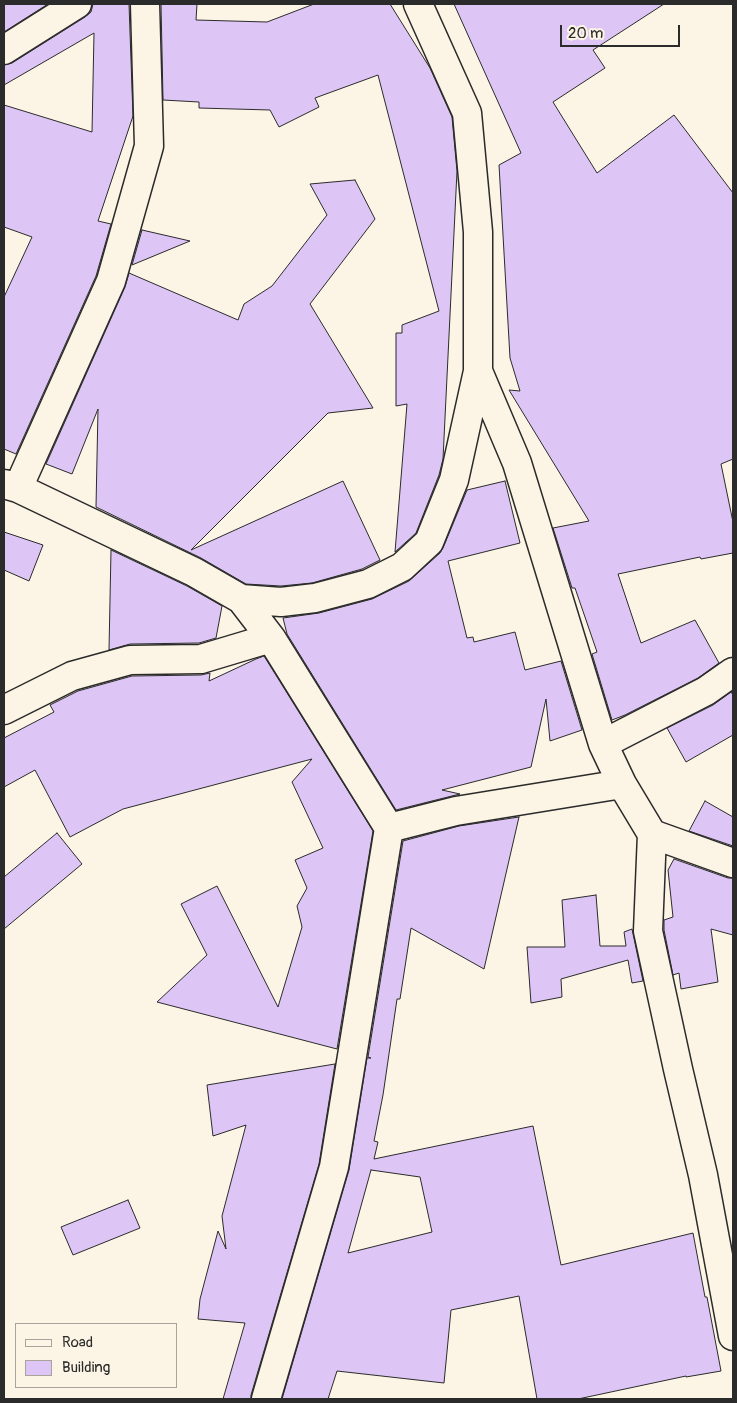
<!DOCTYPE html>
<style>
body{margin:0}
#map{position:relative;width:737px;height:1403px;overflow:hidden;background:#fcf5e5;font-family:Pangolin,sans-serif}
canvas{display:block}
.frame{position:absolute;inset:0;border:5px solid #2b2b2b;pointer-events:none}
.legend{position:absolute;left:15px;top:1323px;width:162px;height:65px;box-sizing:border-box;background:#fcf5e5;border:1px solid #a8a49b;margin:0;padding:6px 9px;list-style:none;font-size:15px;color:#2b2b2b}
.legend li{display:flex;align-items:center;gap:10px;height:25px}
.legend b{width:25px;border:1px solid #a8a49b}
.scale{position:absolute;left:560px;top:25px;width:120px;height:22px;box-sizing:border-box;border:2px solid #2b2b2b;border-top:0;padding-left:6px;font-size:15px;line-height:18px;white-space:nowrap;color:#2b2b2b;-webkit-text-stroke:4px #fcf5e5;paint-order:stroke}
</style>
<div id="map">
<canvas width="737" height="1403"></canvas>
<div class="frame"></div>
<ul class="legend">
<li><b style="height:6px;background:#fcf5e5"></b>Road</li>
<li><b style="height:14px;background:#ddc5f5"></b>Building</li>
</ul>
<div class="scale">20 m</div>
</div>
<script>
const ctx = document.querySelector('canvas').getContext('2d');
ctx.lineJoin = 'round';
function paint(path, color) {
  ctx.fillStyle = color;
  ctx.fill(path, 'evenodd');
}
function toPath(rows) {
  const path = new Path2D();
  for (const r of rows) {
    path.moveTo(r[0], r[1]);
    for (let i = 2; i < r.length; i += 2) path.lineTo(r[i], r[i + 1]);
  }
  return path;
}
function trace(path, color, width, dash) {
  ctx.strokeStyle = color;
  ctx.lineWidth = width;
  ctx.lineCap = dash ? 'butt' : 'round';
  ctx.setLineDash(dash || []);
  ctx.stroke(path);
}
const building = toPath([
 [4,4,48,4,4,32,4,4],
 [93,4,129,4,133,116,98,221,111,224,96,276,16,454,4,449,4,297,32,237,4,227,4,105,92,132,94,33,4,85,4,65,12,63,85,17,91,12,93,4],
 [161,4,197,4,196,20,267,22,314,4,390,4,430,68,452,117,457,171,443,459,439,475,416,533,395,552,407,404,396,406,396,333,402,333,402,325,439,311,378,75,315,98,319,107,279,127,270,110,199,108,199,102,163,100,161,4],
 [454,4,664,4,593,50,605,68,553,102,597,173,674,115,733,193,733,459,721,464,733,522,733,553,701,559,700,557,618,574,641,643,695,620,719,663,698,678,625,715,612,720,592,654,597,652,575,588,572,588,553,528,589,521,509,390,520,391,510,358,499,165,521,153,454,4],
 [355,180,375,219,310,304,373,408,328,413,191,550,343,481,380,560,362,569,312,583,281,586,246,584,201,558,96,507,98,409,72,474,46,464,125,287,129,273,238,320,244,304,272,286,327,215,310,184,355,180],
 [142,230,190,241,132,265,142,230],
 [505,481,520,543,448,561,467,638,473,637,474,642,515,632,525,670,561,661,582,730,550,741,546,699,531,767,442,790,460,794,396,810,287,634,283,618,319,613,372,599,409,581,440,553,443,548,467,490,505,481],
 [4,532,43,545,29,581,4,570,4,532],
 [111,550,187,586,222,606,216,638,199,643,130,644,109,650,111,550],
 [264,656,373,831,337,1049,157,1002,207,955,181,904,217,886,278,1007,302,927,297,906,307,888,295,860,323,848,292,782,312,759,123,809,70,837,35,770,4,787,4,738,54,712,50,705,78,691,132,676,201,675,210,673,209,681,256,659,264,656],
 [731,692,733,695,733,735,686,762,667,728,713,705,731,692],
 [705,801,733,817,733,846,689,831,705,801],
 [519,817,484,969,411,928,400,999,397,999,383,1095,374,1141,378,1142,374,1159,533,1126,561,1265,693,1233,705,1297,707,1297,721,1371,686,1377,686,1376,578,1399,537,1399,519,1296,451,1310,444,1383,337,1371,328,1399,282,1399,349,1170,367,1058,371,1058,368,1057,403,841,459,826,519,817],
 [371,1170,420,1177,432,1232,348,1253,371,1170],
 [57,833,82,864,4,929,4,877,57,833],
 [674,859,728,878,733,878,733,935,711,929,718,982,681,989,679,973,673,975,664,930,664,920,673,917,668,870,674,859],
 [596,895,600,946,626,946,624,932,632,929,643,981,632,983,628,960,561,979,562,997,531,1003,527,947,565,947,562,900,596,895],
 [335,1064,319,1164,251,1395,251,1399,223,1399,245,1323,198,1319,200,1299,218,1231,226,1249,222,1216,246,1125,213,1136,207,1085,335,1064],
 [128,1200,140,1228,73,1255,61,1227,128,1200]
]);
const minor = toPath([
 [418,4,467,113,478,232,478,371,517,463,603,744,622,784,652,834,648,931,678,1069,703,1175,733,1336],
 [4,50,77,4],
 [4,484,18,488,194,572,241,599,271,638,389,828],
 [18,488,111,281,149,146,145,4],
 [241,599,281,602,315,598,368,584,402,567,429,542,454,480,478,371],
 [4,710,72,676,130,660,201,659,271,638],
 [603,744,706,691,733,672],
 [652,834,733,863],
 [266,1399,334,1167,389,828,456,811,622,784]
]);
paint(building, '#ddc5f5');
trace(building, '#2b2b2b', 1);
trace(minor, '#2b2b2b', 31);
trace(minor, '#fcf5e5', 28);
</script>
